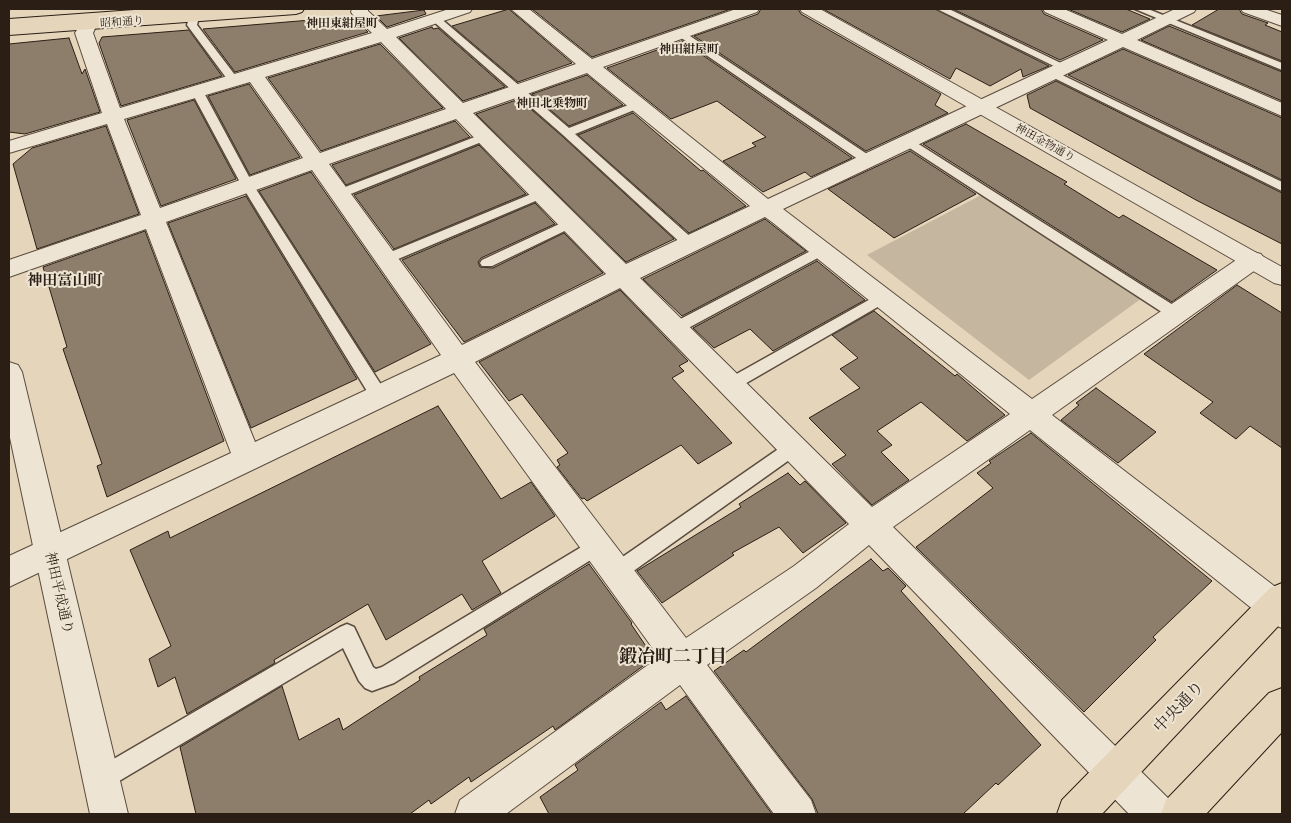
<!DOCTYPE html>
<meta charset="utf-8">
<style>
body{margin:0}
#map{position:relative;width:1291px;height:823px;overflow:hidden;background:#e5d5bb;font-family:"Libre Caslon Text",serif}
canvas{display:block}
.frame{position:absolute;inset:0;border:10px solid #2b1f15;pointer-events:none}
</style>
<div id="map">
<canvas width="1291" height="823"></canvas>
<div class="frame"></div>
</div>
<script>
const ctx = document.querySelector('canvas').getContext('2d');
ctx.lineJoin = 'round';
function paint(path, color) {
  ctx.fillStyle = color;
  ctx.fill(path, 'evenodd');
}
function toPath(rows) {
  const path = new Path2D();
  for (const r of rows) {
    path.moveTo(r[0], r[1]);
    for (let i = 2; i < r.length; i += 2) path.lineTo(r[i], r[i + 1]);
  }
  return path;
}
function trace(path, color, width, dash) {
  ctx.strokeStyle = color;
  ctx.lineWidth = width;
  ctx.lineCap = dash ? 'butt' : 'round';
  ctx.setLineDash(dash || []);
  ctx.stroke(path);
}
function label(font, color, halo, rows, align = 'center') {
  ctx.font = font + ' "Libre Caslon Text","Noto Serif JP",serif';
  ctx.lineWidth = 4;
  ctx.setLineDash([]);
  ctx.textBaseline = 'middle';
  ctx.strokeStyle = halo;
  ctx.fillStyle = color;
  for (const [text, x, y, turn = 0] of rows) {
    ctx.save();
    ctx.translate(x, y);
    ctx.rotate((+turn || 0) * Math.PI / 180);
    ctx.textAlign = isNaN(turn) ? turn : align;
    if (halo) ctx.strokeText(text, 0, 0);
    ctx.fillText(text, 0, 0);
    ctx.restore();
  }
}
const green = toPath([
 [985,193,1142,298,1029,380,867,255]
]);
const building = toPath([
 [509,9,510,10,572,63,518,82,452,26,509,9],
 [532,9,731,9,592,57,532,9],
 [761,9,798,9,801,14,941,94,935,105,948,113,866,151,694,36,758,14,761,9],
 [823,9,935,9,1049,66,1023,77,1021,69,990,86,956,68,950,79,823,9],
 [953,9,1041,9,1044,14,1103,40,1060,60,953,9],
 [1068,9,1126,9,1150,19,1122,32,1068,9],
 [1219,9,1239,9,1242,14,1268,23,1265,25,1282,32,1282,61,1192,25,1219,9],
 [424,10,426,14,387,27,376,16,424,10],
 [347,17,354,18,368,32,235,72,203,29,347,17],
 [1169,26,1282,72,1282,101,1141,40,1169,26],
 [432,27,433,29,438,28,505,87,463,101,399,38,432,27],
 [189,30,222,76,121,106,99,43,102,37,189,30],
 [69,38,82,74,85,69,100,112,25,134,9,132,9,44,69,38],
 [682,41,852,158,811,177,805,172,763,192,723,161,756,146,752,143,766,137,717,101,671,119,607,68,682,41],
 [380,44,443,108,321,151,268,78,380,44],
 [1123,49,1282,118,1282,180,1068,75,1123,49],
 [587,75,623,105,569,126,532,94,587,75],
 [1056,81,1282,193,1282,244,1196,200,1030,108,1027,95,1056,81],
 [249,84,300,157,250,175,208,96,249,84],
 [519,99,562,136,674,239,626,262,476,114,519,99],
 [194,100,236,179,161,206,127,120,194,100],
 [633,113,701,171,703,170,746,206,689,233,578,135,633,113],
 [455,121,470,137,346,185,332,165,455,121],
 [966,124,1067,182,1064,184,1119,218,1123,215,1217,270,1172,302,923,144,966,124],
 [106,126,139,214,37,249,13,164,32,148,106,126],
 [479,145,526,194,394,249,354,195,479,145],
 [910,151,976,194,894,238,828,189,910,151],
 [311,172,431,344,375,372,259,191,311,172],
 [246,196,357,379,251,428,168,223,246,196],
 [535,203,555,224,481,258,478,262,480,267,493,268,564,233,603,273,464,342,402,260,535,203],
 [765,219,806,251,682,316,643,279,765,219],
 [145,231,224,441,107,497,97,466,102,464,63,349,67,347,43,267,145,231],
 [817,261,865,300,773,351,750,329,714,348,693,328,817,261],
 [1237,285,1282,313,1282,448,1250,426,1236,439,1200,413,1213,402,1144,354,1237,285],
 [620,290,688,361,679,366,684,371,672,378,732,443,698,464,681,445,587,501,584,498,582,499,557,467,560,465,557,460,568,453,522,394,509,401,479,362,620,290],
 [874,311,955,376,957,374,1005,415,967,441,921,402,877,431,892,445,881,452,909,480,872,505,832,464,846,455,809,418,860,388,840,369,858,358,832,335,874,311],
 [1096,388,1156,432,1118,463,1061,420,1079,405,1076,403,1096,388],
 [438,406,501,499,531,482,555,516,482,561,501,593,472,610,462,594,386,640,368,604,274,660,275,663,187,714,175,677,158,687,149,659,171,646,130,550,168,531,170,538,438,406],
 [1031,433,1212,581,1153,637,1156,640,1084,712,916,547,993,488,977,473,991,463,989,461,1031,433],
 [788,473,800,485,805,481,846,523,803,553,779,527,732,553,734,555,662,603,637,571,741,507,739,504,788,473],
 [871,559,883,571,888,568,906,586,901,591,1041,745,998,785,996,783,963,814,818,814,812,799,714,671,744,650,746,652,871,559],
 [589,564,632,623,631,624,654,658,555,730,553,726,471,782,469,777,431,804,429,800,410,814,196,814,180,747,282,686,299,740,339,718,343,730,420,680,419,677,487,635,484,629,589,564],
 [686,696,772,814,549,814,540,797,578,770,575,765,661,702,666,710,686,696]
]);
const service = toPath([
 [937,9,949,9,1069,67,1064,70,1060,69,937,9],
 [1135,9,1148,9,1282,63,1282,70,1135,9],
 [194,14,199,17,197,25,238,79,239,81,238,83,230,83,187,25,189,17,194,14],
 [436,16,439,17,569,128,636,102,644,102,646,104,644,106,575,134,694,240,696,243,694,246,684,246,563,135,433,21,431,19,436,16],
 [681,30,873,158,875,161,873,164,865,164,677,35,677,31,681,30],
 [1052,70,1282,182,1282,191,1048,75,1047,73,1052,70],
 [197,88,203,91,254,186,385,391,387,396,385,401,379,402,373,401,242,186,191,91,197,88],
 [485,133,489,135,491,137,489,139,343,197,339,198,333,194,335,191,485,133],
 [909,138,1181,310,1183,314,1181,318,1176,319,1171,318,905,145,903,142,909,138],
 [541,190,545,191,547,194,545,197,391,262,386,264,381,262,379,259,381,256,541,190],
 [570,219,575,220,577,223,575,226,492,266,482,266,480,263,482,260,570,219],
 [822,245,827,247,829,250,827,253,679,333,674,335,669,333,667,329,669,325,822,245],
 [883,292,888,293,890,297,888,301,736,389,730,391,724,389,722,385,724,381,883,292],
 [793,441,799,443,801,448,799,453,625,577,618,580,611,577,609,571,611,565,787,443,793,441],
 [598,537,605,539,607,545,605,551,394,683,372,691,365,688,359,681,343,648,109,787,101,790,93,787,90,779,93,771,340,627,347,624,354,627,373,667,376,669,382,667,598,537]
]);
const minor = toPath([
 [352,9,368,9,368,11,387,29,449,9,472,9,470,12,396,37,463,103,576,64,511,9,529,9,592,59,736,9,759,9,757,12,603,67,768,199,1108,40,1045,12,1043,9,1064,9,1122,34,1175,9,1196,9,1194,12,1137,40,1282,103,1282,116,1123,47,783,209,1032,399,1245,254,1253,252,1261,254,1265,260,1261,266,1052,415,1282,592,1282,628,1270,623,1030,430,893,527,1170,800,1175,814,1129,814,869,545,816,588,707,665,811,800,816,814,774,814,680,685,506,814,455,814,460,800,659,657,454,373,9,587,9,556,231,453,146,229,9,277,9,260,141,215,107,124,9,153,9,141,102,113,75,33,83,20,95,20,97,24,93,33,120,108,372,33,353,15,351,12,352,9],
 [381,42,446,109,320,153,265,77,381,42],
 [587,73,750,206,626,264,473,113,587,73],
 [250,82,303,158,160,208,124,119,250,82],
 [456,119,606,274,462,345,329,164,456,119],
 [312,170,441,355,255,442,166,222,312,170],
 [765,217,772,222,1010,414,872,507,640,278,765,217],
 [620,288,849,524,794,566,686,638,475,362,620,288],
 [1241,9,1264,9,1282,15,1282,26,1243,12,1241,9]
]);
const tertiary = toPath([
 [800,9,820,9,1282,267,1282,285,1274,283,802,12,800,9],
 [9,362,18,365,22,372,128,814,90,814,9,433,9,362]
]);
const trunk = toPath([
 [232,9,304,9,302,12,296,14,9,35,9,25,232,9],
 [1282,583,1282,622,1102,814,1057,814,1062,800,1270,588,1282,583],
 [1282,688,1282,732,1206,814,1161,814,1166,800,1269,693,1282,688]
]);
const motorway = toPath([
 [148,9,219,9,217,12,211,14,9,29,9,19,148,9]
]);
const farStreetnames = [
 ["昭和通り",122,22,-4],
 ["神田金物通り",1045,143,29]
];
const farNeighbourhoodnames = [
 ["神田東紺屋町",342,24],
 ["神田紺屋町",689,50],
 ["神田北乗物町",552,104]
];
const streetNames = [
 ["神田平成通り",59,593,77]
];
const neighbourhoodNames = [
 ["神田富山町",65,281]
];
const nearStreetnames = [
 ["中央通り",1179,707,-46]
];
const nearNeighbourhoodnames = [
 ["鍛冶町二丁目",673,657]
];
paint(green, '#c5b69f');
paint(building, '#8c7e6b');
trace(building, '#2b1f15', 1);
trace(service, '#5a4c3e', 3);
trace(minor, '#5a4c3e', 2);
trace(tertiary, '#5a4c3e', 2);
trace(trunk, '#2b1f15', 2);
trace(motorway, '#2b1f15', 2);
paint(service, '#eee4d3');
paint(minor, '#eee4d3');
paint(tertiary, '#eee4d3');
paint(trunk, '#e5d5bb');
paint(motorway, '#e5d5bb');
label('11px', '#2b1f15', '#eee4d3', farStreetnames);
label('bold 12px', '#2b1f15', '#eee4d3', farNeighbourhoodnames);
label('14px', '#2b1f15', '#eee4d3', streetNames);
label('bold 15px', '#2b1f15', '#eee4d3', neighbourhoodNames);
label('16px', '#2b1f15', '#eee4d3', nearStreetnames);
label('bold 18px', '#2b1f15', '#eee4d3', nearNeighbourhoodnames);
</script>
